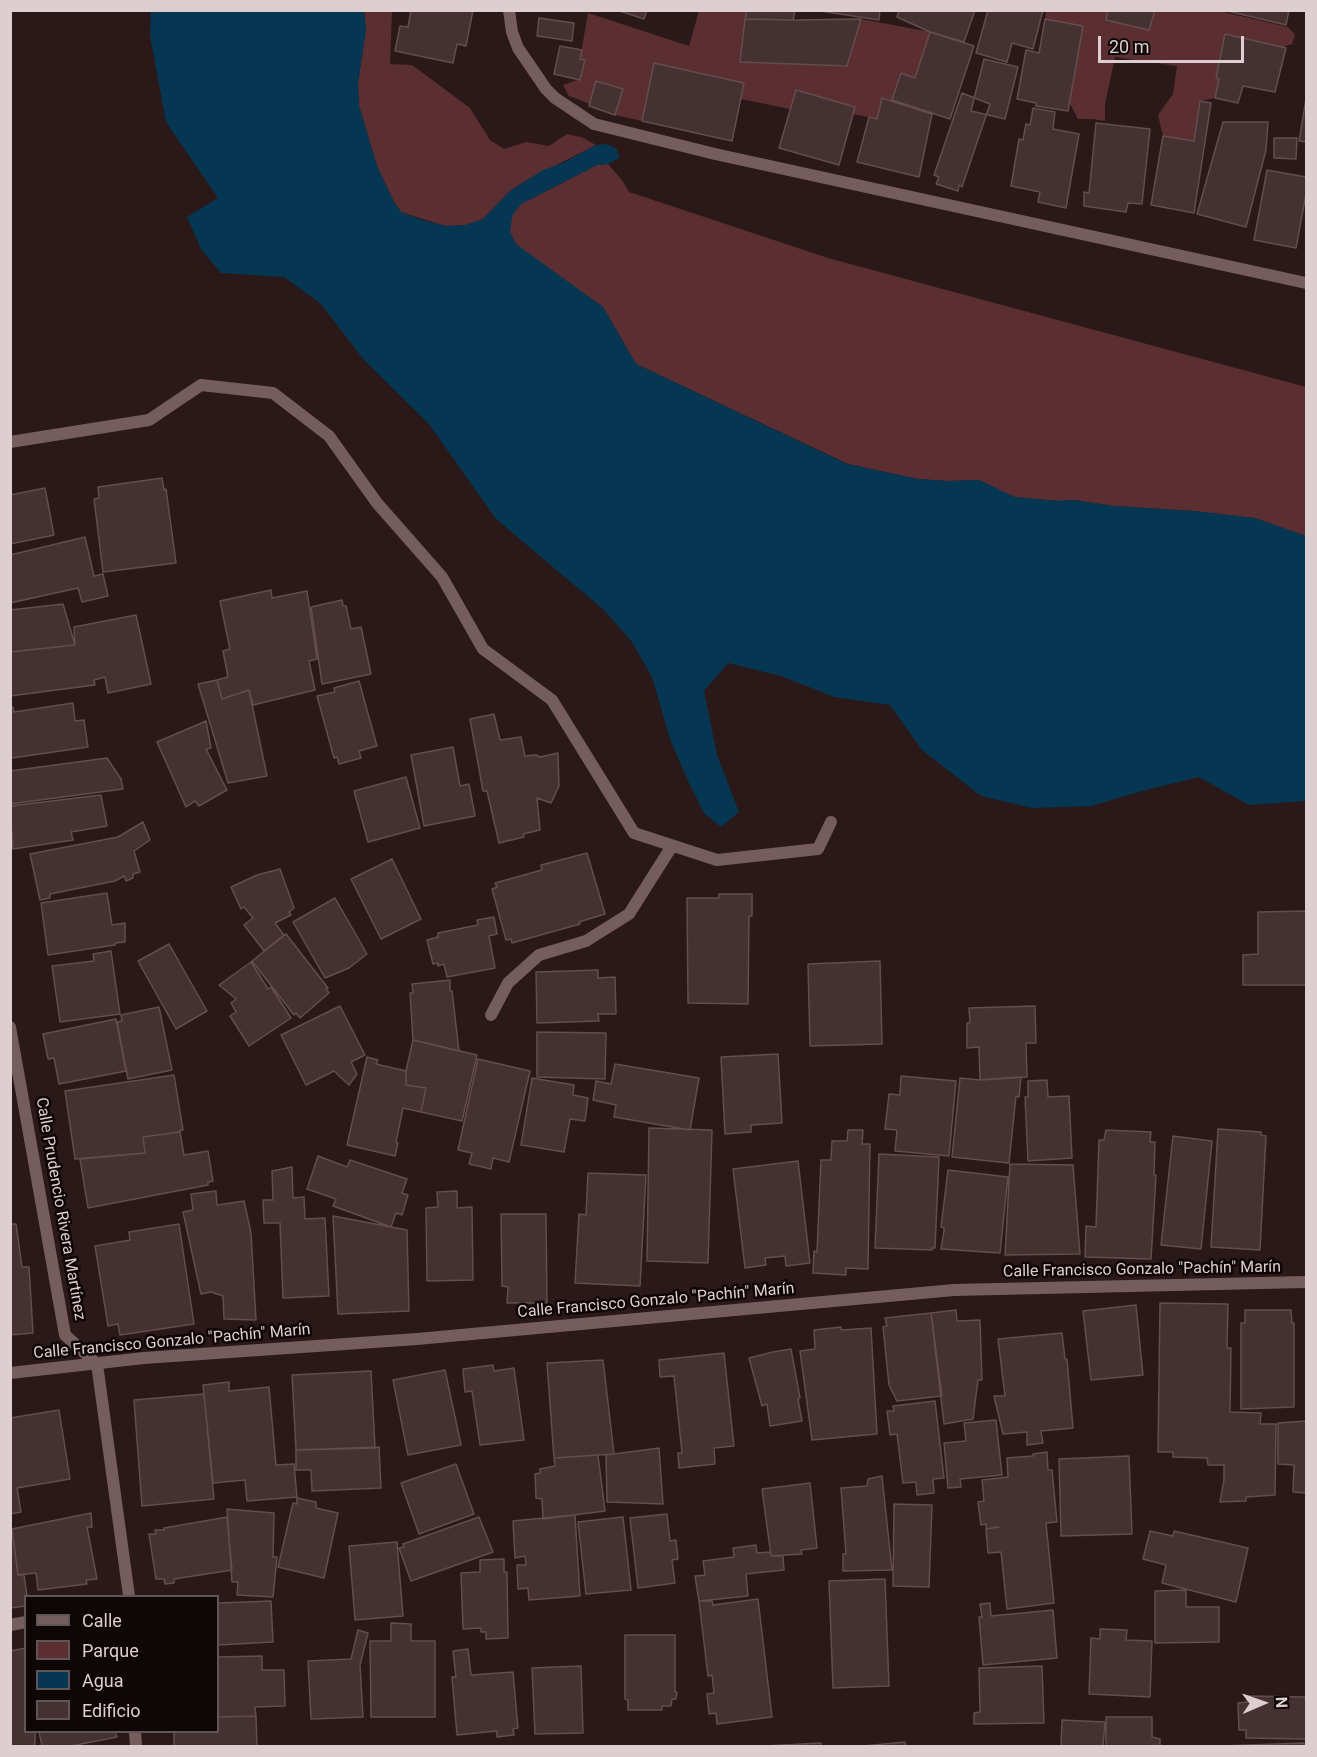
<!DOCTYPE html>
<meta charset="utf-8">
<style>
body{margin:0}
#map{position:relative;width:1317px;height:1757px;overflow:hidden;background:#2b1819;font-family:Roboto,sans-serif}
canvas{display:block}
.frame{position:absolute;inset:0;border:12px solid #ddcfcf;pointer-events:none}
.legend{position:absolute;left:24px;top:1595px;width:195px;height:138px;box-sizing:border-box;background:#0e0607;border:2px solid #615657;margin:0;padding:8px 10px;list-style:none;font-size:18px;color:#ddcfcf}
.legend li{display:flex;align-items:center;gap:12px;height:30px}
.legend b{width:30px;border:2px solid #615657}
.north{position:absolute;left:1233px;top:1673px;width:60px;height:60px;-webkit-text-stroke:4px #0e0607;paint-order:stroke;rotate:88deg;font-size:16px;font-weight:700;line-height:24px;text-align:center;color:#ddcfcf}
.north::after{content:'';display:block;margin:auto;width:21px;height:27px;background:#ddcfcf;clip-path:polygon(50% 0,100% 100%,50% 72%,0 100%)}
.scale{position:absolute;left:1098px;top:36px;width:146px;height:27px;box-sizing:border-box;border:3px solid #ddcfcf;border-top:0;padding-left:8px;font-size:18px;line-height:21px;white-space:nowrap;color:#ddcfcf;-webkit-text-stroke:4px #0e0607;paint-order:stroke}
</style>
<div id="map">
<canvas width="1317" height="1757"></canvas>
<div class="frame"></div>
<ul class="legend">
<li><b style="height:8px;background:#755d5e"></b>Calle</li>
<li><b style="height:16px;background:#5b2f32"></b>Parque</li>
<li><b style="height:16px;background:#053753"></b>Agua</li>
<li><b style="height:16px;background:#463132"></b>Edificio</li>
</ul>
<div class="north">N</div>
<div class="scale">20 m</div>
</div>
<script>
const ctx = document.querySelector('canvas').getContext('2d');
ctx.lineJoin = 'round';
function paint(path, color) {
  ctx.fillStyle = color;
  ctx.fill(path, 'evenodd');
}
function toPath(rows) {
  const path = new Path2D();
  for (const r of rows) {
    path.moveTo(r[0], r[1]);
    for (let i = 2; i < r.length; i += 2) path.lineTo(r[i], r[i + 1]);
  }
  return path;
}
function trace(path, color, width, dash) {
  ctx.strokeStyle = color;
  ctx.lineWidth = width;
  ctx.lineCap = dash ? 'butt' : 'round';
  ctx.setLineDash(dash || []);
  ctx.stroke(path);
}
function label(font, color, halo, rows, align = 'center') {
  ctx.font = font + ' Roboto,sans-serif';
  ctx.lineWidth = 5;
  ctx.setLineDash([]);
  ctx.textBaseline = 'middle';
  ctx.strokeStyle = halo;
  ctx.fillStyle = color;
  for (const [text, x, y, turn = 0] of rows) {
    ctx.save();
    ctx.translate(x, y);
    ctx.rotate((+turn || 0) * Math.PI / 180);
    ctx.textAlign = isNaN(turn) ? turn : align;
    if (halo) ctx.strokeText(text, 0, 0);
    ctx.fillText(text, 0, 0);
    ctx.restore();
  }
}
const green = toPath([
 [364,11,392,11,390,64,412,65,470,108,490,140,504,149,526,142,549,146,567,134,581,137,596,145,525,181,510,191,483,219,466,225,445,226,401,212,394,202,377,166,359,106,358,83,366,29],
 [699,11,747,11,740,62,847,66,861,19,930,32,915,78,901,73,892,100,882,98,877,119,853,114,855,107,796,90,790,109,741,99,744,83,654,63,642,121,615,115,623,89,597,81,590,104,569,96,563,85,580,79,585,60,580,59,588,13,689,46],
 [1046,11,1108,11,1106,20,1149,30,1155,11,1219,11,1288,27,1295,35,1292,44,1283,47,1226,34,1216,78,1219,79,1215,98,1200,101,1194,141,1163,136,1158,115,1173,94,1177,66,1115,57,1105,104,1105,121,1093,119,1078,119,1069,102,1083,26,1045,19],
 [608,164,622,180,629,192,828,258,1306,387,1306,536,1254,518,1194,511,1113,506,1074,500,1057,501,1014,497,979,480,947,481,918,479,848,464,636,364,603,307,526,254,516,244,510,232,512,215,521,204,597,165]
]);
const water = toPath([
 [151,11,364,11,366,29,358,83,359,106,377,166,394,202,401,212,422,220,446,226,466,225,483,219,510,191,543,170,563,163,596,145,607,144,617,149,619,158,608,164,597,165,521,204,512,216,510,232,516,244,603,307,636,364,847,464,918,479,947,481,979,480,1015,497,1057,501,1074,500,1113,506,1194,511,1255,518,1306,536,1306,801,1249,805,1199,777,1146,790,1091,806,1033,808,981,796,922,750,890,705,834,697,781,676,728,663,704,691,717,755,739,812,721,827,704,813,689,783,671,742,652,677,632,642,604,610,496,519,429,424,364,360,320,303,284,277,221,273,201,249,187,217,218,198,166,122,150,36]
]);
const building = toPath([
 [411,10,473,10,466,46,457,44,453,63,395,51,400,26,408,27,411,10],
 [617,10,647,10,644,19,617,10],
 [747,10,795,10,793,20,745,19,747,10],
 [814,10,880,10,879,20,814,10],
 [899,10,975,10,964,42,930,32,897,17,899,10],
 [988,10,1043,10,1033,49,1012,43,1007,62,976,53,988,10],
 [1108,10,1155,10,1149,30,1106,20,1108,10],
 [1223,10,1289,10,1286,25,1223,10],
 [539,18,574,23,572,41,537,36,539,18],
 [745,19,793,20,861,19,847,66,740,62,745,19],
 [1045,19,1083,26,1068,111,1036,106,1036,103,1017,99,1026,50,1039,53,1045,19],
 [930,32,974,46,950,119,892,100,901,73,915,78,930,32],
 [1225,34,1286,48,1275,92,1243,86,1238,103,1215,98,1219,79,1216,78,1225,34],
 [560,46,582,50,580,59,585,60,580,80,554,74,560,46],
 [984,59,1018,67,1005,119,971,111,984,59],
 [654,63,744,83,732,141,642,121,654,63],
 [596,81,623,89,615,115,589,106,596,81],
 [796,90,855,107,839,165,779,148,796,90],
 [962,93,990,104,962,187,959,185,958,191,936,184,939,177,934,175,962,93],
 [882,98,932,114,919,177,857,162,869,117,877,119,882,98],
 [1306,99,1306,142,1299,141,1306,99],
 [1200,101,1211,103,1194,213,1151,205,1163,136,1194,141,1200,101],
 [1033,108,1055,112,1053,129,1079,134,1066,208,1038,202,1040,192,1011,186,1019,139,1023,140,1026,124,1030,125,1033,108],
 [1223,122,1268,122,1266,150,1246,227,1197,214,1223,122],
 [1096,123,1150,129,1142,204,1128,203,1126,212,1084,206,1084,192,1089,193,1096,123],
 [1274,138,1297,138,1296,159,1274,158,1274,138],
 [1267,170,1306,177,1306,194,1296,248,1254,240,1267,170],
 [162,478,164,490,166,489,176,563,103,572,94,499,99,498,98,487,162,478],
 [45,488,54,535,10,544,10,495,45,488],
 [85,537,94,576,103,574,108,596,82,602,78,588,10,603,10,555,85,537],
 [271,590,272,598,307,591,317,659,309,661,315,690,253,705,249,690,222,699,217,680,228,677,223,651,230,649,220,601,271,590],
 [342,600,343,606,346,606,351,629,361,627,371,674,322,684,311,607,342,600],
 [63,604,75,645,10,652,10,610,63,604],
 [136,615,151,684,108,693,105,677,94,680,95,685,10,696,10,652,75,645,74,627,136,615],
 [217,680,222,699,249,690,267,776,228,783,198,684,217,680],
 [359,681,377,746,359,751,361,758,339,764,337,757,334,758,317,696,335,692,334,688,359,681],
 [73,703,75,721,84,720,88,747,12,758,10,757,10,707,13,707,14,712,73,703],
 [494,714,500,740,521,737,525,756,536,755,540,757,558,753,559,786,551,803,537,798,540,830,523,834,524,837,499,843,487,791,483,791,470,719,494,714],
 [206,721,211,748,206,749,227,790,199,806,195,801,186,807,157,742,206,721],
 [453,747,460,786,469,784,475,816,424,826,411,755,453,747],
 [107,758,121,779,123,789,10,804,10,771,107,758],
 [406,777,420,828,368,842,354,791,406,777],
 [101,795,107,826,71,832,73,840,13,849,10,806,101,795],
 [143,822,150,840,134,851,140,872,133,874,133,878,126,881,124,876,115,881,50,894,50,898,40,900,30,854,118,837,143,822],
 [587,853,605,914,579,922,580,924,512,943,511,939,506,940,492,889,497,887,495,883,542,870,541,865,587,853],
 [392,859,421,919,381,939,351,879,392,859],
 [280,869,294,908,289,912,291,915,275,923,284,935,264,951,244,925,253,918,244,907,241,909,231,887,257,875,280,869],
 [107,893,112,925,125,923,125,942,115,943,115,945,48,955,41,903,107,893],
 [719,894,752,894,752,916,749,916,748,1004,688,1003,687,898,719,898,719,894],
 [335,898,367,954,349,968,325,978,293,922,335,898],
 [1306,911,1306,985,1243,985,1243,955,1258,954,1258,912,1306,911],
 [494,917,497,934,489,936,495,968,447,977,444,964,438,966,438,963,433,964,427,940,438,937,438,933,478,925,477,920,494,917],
 [286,934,328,988,326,989,329,993,300,1018,296,1013,294,1015,252,961,286,934],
 [169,944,207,1011,176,1029,138,961,169,944],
 [111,951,120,1014,60,1022,52,966,94,961,93,954,111,951],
 [880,961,882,1044,810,1046,808,964,880,961],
 [251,962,268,989,271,987,291,1018,249,1046,230,1016,236,1012,231,1003,236,999,219,985,251,962],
 [598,970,598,978,615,977,616,1014,598,1014,599,1021,537,1023,536,972,598,970],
 [450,980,450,991,452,991,459,1051,413,1040,410,993,413,993,412,984,450,980],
 [340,1006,365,1055,351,1062,357,1074,349,1085,334,1071,306,1085,281,1035,340,1006],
 [1035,1006,1036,1043,1026,1043,1027,1077,980,1080,979,1047,967,1048,967,1023,970,1023,969,1008,1035,1006],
 [159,1007,172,1070,128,1079,117,1022,122,1021,121,1015,159,1007],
 [116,1019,126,1071,59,1084,54,1058,48,1059,43,1034,116,1019],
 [537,1032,606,1033,605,1079,537,1077,537,1032],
 [413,1040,477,1055,462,1121,421,1112,426,1088,406,1085,406,1071,413,1040],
 [778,1054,782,1123,751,1125,751,1132,725,1134,721,1057,778,1054],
 [367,1057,378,1060,376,1064,406,1071,406,1085,426,1088,421,1112,403,1108,396,1142,398,1143,395,1156,347,1145,367,1057],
 [478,1059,530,1071,509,1162,493,1158,491,1169,469,1164,472,1153,458,1150,478,1059],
 [615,1064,699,1078,690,1130,614,1117,616,1105,593,1100,596,1081,611,1084,615,1064],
 [174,1075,183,1130,180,1130,180,1132,143,1137,145,1153,75,1159,65,1091,174,1075],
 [901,1076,956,1081,949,1156,895,1151,897,1130,885,1129,889,1094,900,1095,901,1076],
 [1021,1077,1019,1097,1016,1096,1009,1163,952,1157,960,1078,980,1080,1021,1077],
 [532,1078,574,1085,573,1095,588,1098,585,1121,570,1119,564,1152,521,1145,532,1078],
 [1047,1080,1048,1097,1069,1096,1072,1158,1028,1161,1025,1097,1028,1097,1028,1081,1047,1080],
 [649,1128,712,1130,708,1263,647,1261,649,1128],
 [1218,1129,1261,1132,1261,1135,1266,1136,1260,1250,1211,1247,1218,1129],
 [848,1130,863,1130,862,1144,870,1144,868,1269,846,1268,846,1275,813,1273,814,1251,817,1252,821,1160,831,1160,832,1141,847,1141,848,1130],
 [1106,1130,1151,1132,1150,1142,1155,1142,1154,1175,1156,1175,1151,1259,1085,1257,1086,1226,1096,1227,1099,1140,1104,1140,1106,1130],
 [180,1132,184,1155,208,1151,213,1181,208,1182,208,1185,88,1208,80,1159,145,1153,143,1137,180,1132],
 [1173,1136,1212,1141,1201,1249,1161,1245,1173,1136],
 [879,1154,939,1157,935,1248,932,1248,932,1250,875,1248,879,1154],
 [318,1156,347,1167,350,1160,407,1179,402,1193,408,1195,402,1215,396,1213,391,1227,333,1206,336,1199,307,1189,318,1156],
 [798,1161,810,1263,786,1266,785,1256,765,1258,766,1265,745,1268,733,1169,798,1161],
 [1010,1164,1073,1165,1080,1254,1005,1255,1010,1164],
 [292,1167,293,1198,304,1197,305,1219,325,1218,329,1296,283,1298,280,1223,264,1223,263,1200,273,1200,272,1171,292,1167],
 [948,1170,1008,1177,1000,1253,941,1249,944,1231,944,1228,941,1227,948,1170],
 [588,1173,646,1175,640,1286,575,1283,579,1214,586,1215,588,1173],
 [216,1191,217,1205,244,1201,251,1233,256,1320,224,1319,223,1296,211,1292,201,1294,183,1212,193,1210,191,1194,216,1191],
 [457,1191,457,1208,472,1207,473,1280,427,1281,426,1208,438,1207,437,1192,457,1191],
 [501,1214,546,1214,547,1303,507,1303,508,1287,502,1286,501,1214],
 [333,1216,407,1230,409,1311,338,1314,333,1216],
 [10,1224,16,1224,22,1267,29,1267,33,1333,10,1335,10,1224],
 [179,1224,194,1324,120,1335,118,1324,108,1326,95,1246,130,1240,129,1232,179,1224],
 [1160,1303,1228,1304,1227,1348,1231,1348,1230,1412,1261,1413,1260,1424,1276,1424,1275,1495,1246,1497,1246,1501,1220,1502,1224,1480,1224,1465,1208,1465,1207,1458,1173,1457,1173,1452,1158,1452,1160,1303],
 [1136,1305,1143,1375,1091,1380,1083,1311,1136,1305],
 [956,1310,957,1321,980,1320,982,1380,978,1380,973,1419,944,1424,931,1313,956,1310],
 [1245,1310,1291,1310,1292,1323,1294,1323,1294,1407,1241,1409,1241,1323,1245,1323,1245,1310],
 [931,1313,942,1396,897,1401,889,1385,883,1327,887,1326,885,1318,931,1313],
 [841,1327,841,1330,871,1328,877,1434,812,1440,800,1351,815,1349,814,1330,841,1327],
 [1062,1333,1065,1359,1067,1359,1073,1428,1041,1431,1043,1443,1027,1445,1027,1432,1003,1434,994,1396,1005,1396,998,1339,1062,1333],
 [791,1349,800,1398,798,1399,802,1421,770,1426,767,1404,762,1406,749,1358,773,1352,791,1349],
 [724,1353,734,1446,714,1448,715,1464,679,1468,678,1453,682,1453,674,1376,660,1377,659,1360,724,1353],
 [603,1360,614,1454,554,1458,547,1363,603,1360],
 [493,1365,494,1371,514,1368,524,1440,480,1445,472,1391,465,1392,463,1369,493,1365],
 [445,1370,461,1445,408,1455,393,1380,445,1370],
 [371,1371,375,1448,296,1450,292,1375,371,1371],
 [229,1382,229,1391,269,1387,276,1465,294,1464,297,1497,247,1501,245,1480,213,1483,203,1385,229,1382],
 [204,1394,214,1499,142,1506,134,1400,204,1394],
 [935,1401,944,1478,933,1479,934,1493,917,1495,916,1482,903,1483,897,1434,890,1435,887,1411,894,1411,893,1406,935,1401],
 [59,1410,70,1479,17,1488,21,1512,10,1514,10,1418,59,1410],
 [996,1420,1002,1475,960,1479,961,1487,948,1488,944,1443,966,1441,964,1423,996,1420],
 [1306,1421,1306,1493,1293,1492,1294,1465,1278,1464,1278,1423,1306,1421],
 [379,1447,381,1488,312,1491,311,1470,296,1470,296,1450,379,1447],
 [659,1448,663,1504,607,1502,606,1455,659,1448],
 [1047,1452,1048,1470,1052,1470,1057,1522,1046,1523,1054,1603,1007,1609,1001,1552,988,1553,986,1529,999,1527,986,1529,986,1524,981,1525,978,1502,984,1501,982,1480,1008,1477,1007,1458,1033,1456,1033,1454,1047,1452],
 [598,1455,605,1511,543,1519,542,1499,536,1498,535,1474,540,1473,540,1469,555,1466,554,1458,598,1455],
 [1129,1456,1132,1534,1061,1536,1059,1459,1129,1456],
 [456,1464,474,1514,419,1534,401,1483,456,1464],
 [882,1476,892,1570,843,1571,843,1554,846,1554,841,1488,867,1486,868,1479,882,1476],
 [810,1483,817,1548,801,1550,802,1554,771,1556,762,1489,810,1483],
 [297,1498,316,1502,316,1508,338,1513,324,1578,278,1567,293,1503,297,1504,297,1498],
 [894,1504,932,1505,929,1587,893,1586,894,1504],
 [227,1509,274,1513,273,1557,277,1557,273,1597,237,1595,238,1582,232,1582,227,1509],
 [91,1513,92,1527,87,1527,97,1579,86,1580,87,1584,38,1590,36,1573,18,1575,12,1529,91,1513],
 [667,1514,670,1541,676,1540,678,1559,672,1560,675,1583,638,1588,630,1518,667,1514],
 [575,1515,580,1596,529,1600,528,1588,518,1589,517,1565,526,1565,525,1556,515,1558,513,1521,575,1515],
 [227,1517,232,1570,174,1579,174,1583,165,1584,164,1579,156,1579,149,1534,156,1534,155,1530,164,1530,164,1528,227,1517],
 [479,1517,493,1552,411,1581,399,1548,404,1547,403,1544,479,1517],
 [623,1517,631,1590,586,1594,578,1522,623,1517],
 [12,1529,18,1575,24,1575,27,1596,26,1596,26,1606,10,1608,10,1530,12,1529],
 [1150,1531,1173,1536,1174,1531,1248,1548,1236,1602,1162,1583,1166,1565,1143,1559,1150,1531],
 [397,1542,403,1616,355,1620,349,1546,397,1542],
 [756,1545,757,1553,770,1552,771,1556,783,1556,784,1570,746,1574,748,1596,699,1601,695,1576,705,1575,703,1561,734,1557,733,1548,756,1545],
 [504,1559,504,1572,507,1572,508,1638,486,1639,486,1632,481,1632,481,1628,463,1629,461,1573,480,1572,480,1560,504,1559],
 [885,1579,889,1686,833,1688,829,1581,885,1579],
 [1186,1590,1186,1607,1219,1607,1219,1642,1155,1643,1155,1591,1186,1590],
 [200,1596,218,1596,218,1603,271,1601,273,1642,218,1645,218,1596,200,1596],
 [758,1599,772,1717,717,1724,716,1713,709,1714,707,1694,714,1693,712,1675,708,1676,699,1601,712,1601,713,1605,758,1599],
 [990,1603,991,1616,1053,1610,1057,1658,983,1665,979,1617,982,1617,980,1604,990,1603],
 [391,1623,411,1624,411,1641,435,1641,435,1717,371,1717,370,1641,391,1641,391,1623],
 [1100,1629,1127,1630,1126,1640,1152,1641,1150,1697,1089,1694,1091,1638,1100,1639,1100,1629],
 [358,1630,368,1633,360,1665,363,1717,311,1719,308,1661,351,1659,358,1630],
 [625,1635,675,1635,675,1692,677,1692,676,1699,672,1699,671,1706,662,1706,662,1710,628,1710,628,1700,625,1699,625,1635],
 [26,1648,26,1732,35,1732,35,1746,10,1746,10,1651,26,1648],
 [468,1649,471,1675,513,1672,518,1728,513,1729,514,1735,497,1737,497,1731,457,1735,452,1677,456,1677,453,1651,468,1649],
 [262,1656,262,1670,284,1670,285,1706,255,1707,256,1716,218,1717,218,1657,262,1656],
 [581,1666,583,1733,535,1734,532,1668,581,1666],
 [1042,1666,1044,1723,974,1724,974,1713,980,1712,979,1668,1042,1666],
 [1247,1696,1306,1697,1306,1739,1246,1738,1246,1730,1239,1730,1238,1703,1247,1702,1247,1696],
 [256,1716,257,1746,174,1746,174,1732,218,1732,218,1717,256,1716],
 [1106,1717,1152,1717,1152,1737,1160,1739,1160,1746,1106,1746,1106,1717],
 [1062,1720,1105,1722,1103,1746,1061,1746,1062,1720],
 [39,1732,115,1732,117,1737,71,1746,42,1746,39,1732],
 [905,1742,906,1746,863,1746,905,1742],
 [821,1743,821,1746,764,1746,821,1743],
 [1304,1743,1304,1746,1220,1746,1304,1743]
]);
const lane = toPath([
 [509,10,512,32,518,48,546,89,555,98,594,124],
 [491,1015,508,983,539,955,586,941,629,914,672,846]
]);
const street = toPath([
 [594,124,715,154,1306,283],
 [10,442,149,420,201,385,273,393,329,436,377,503,442,577,483,649,552,700,634,833,717,860,818,849,831,822],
 [10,1027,65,1335,97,1364,129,1596],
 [10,1373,144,1358,417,1339,954,1290,1306,1282],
 [10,1625,26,1622],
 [135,1732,136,1746]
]);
const streetNames = [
 ["Calle Prudencio Rivera Martínez",60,1209,80],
 ["Calle Francisco Gonzalo \"Pachín\" Marín",1142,1270,-1],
 ["Calle Francisco Gonzalo \"Pachín\" Marín",656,1301,-5],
 ["Calle Francisco Gonzalo \"Pachín\" Marín",172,1342,-5]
];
paint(green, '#5b2f32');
paint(water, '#053753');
paint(building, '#463132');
trace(building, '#634d4e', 1.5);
trace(lane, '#755d5e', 12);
trace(street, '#755d5e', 12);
label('16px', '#ddcfcf', '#0e0607', streetNames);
</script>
